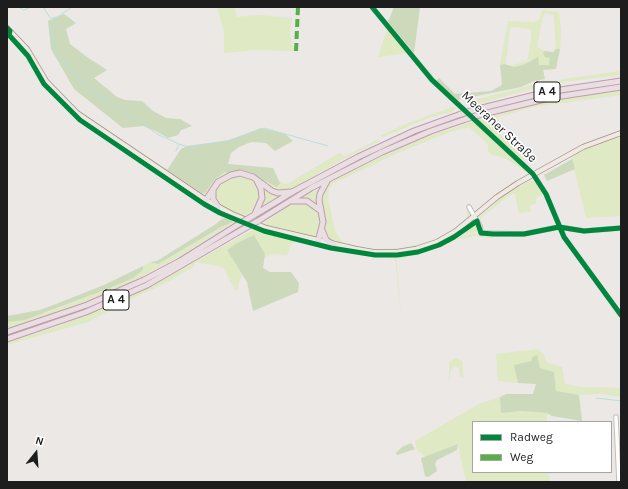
<!DOCTYPE html>
<meta charset="utf-8">
<style>
body{margin:0}
#map{position:relative;width:628px;height:489px;overflow:hidden;background:#ebe8e5;font-family:Karla,sans-serif}
canvas{display:block}
.frame{position:absolute;inset:0;border:8px solid #1d1d1d;pointer-events:none}
.legend{position:absolute;left:472px;top:421px;width:140px;height:52px;box-sizing:border-box;background:#fff;border:1px solid #a5a5a5;margin:0;padding:5px 7px;list-style:none;font-size:12px;color:#1d1d1d}
.legend li{display:flex;align-items:center;gap:8px;height:20px}
.legend b{width:20px;border:1px solid #a5a5a5}
.north{position:absolute;left:16px;top:433px;width:40px;height:40px;-webkit-text-stroke:3px #fff;paint-order:stroke;rotate:17deg;font-size:11px;font-weight:700;line-height:16px;text-align:center;color:#1d1d1d}
.north::after{content:'';display:block;margin:auto;width:14px;height:18px;background:#1d1d1d;clip-path:polygon(50% 0,100% 100%,50% 72%,0 100%)}
</style>
<div id="map">
<canvas width="628" height="489"></canvas>
<div class="frame"></div>
<ul class="legend">
<li><b style="height:5px;background:#00873e"></b>Radweg</li>
<li><b style="height:5px;background:#55b145"></b>Weg</li>
</ul>
<div class="north">N</div>
</div>
<script>
const ctx = document.querySelector('canvas').getContext('2d');
ctx.lineJoin = 'round';
function paint(path, color) {
  ctx.fillStyle = color;
  ctx.fill(path, 'evenodd');
}
function toPath(rows) {
  const path = new Path2D();
  for (const r of rows) {
    path.moveTo(r[0], r[1]);
    for (let i = 2; i < r.length; i += 2) path.lineTo(r[i], r[i + 1]);
  }
  return path;
}
function trace(path, color, width, dash) {
  ctx.strokeStyle = color;
  ctx.lineWidth = width;
  ctx.lineCap = dash ? 'butt' : 'round';
  ctx.setLineDash(dash || []);
  ctx.stroke(path);
}
function label(font, color, halo, rows, align = 'center') {
  ctx.font = font + ' Karla,sans-serif';
  ctx.lineWidth = 3;
  ctx.setLineDash([]);
  ctx.textBaseline = 'middle';
  ctx.strokeStyle = halo;
  ctx.fillStyle = color;
  for (const [text, x, y, turn = 0] of rows) {
    ctx.save();
    ctx.translate(x, y);
    ctx.rotate((+turn || 0) * Math.PI / 180);
    ctx.textAlign = isNaN(turn) ? turn : align;
    if (halo) ctx.strokeText(text, 0, 0);
    ctx.fillText(text, 0, 0);
    ctx.restore();
  }
}
const grass = toPath([
 [217,7,234,7,237,17,259,15,292,18,290,34,294,51,255,50,224,53,224,32],
 [542,10,559,12,561,33,560,49,556,49,554,15,545,13,542,20,537,47,545,51,543,53,550,58,549,65,539,65,531,59,523,65,514,67,504,64,500,65,508,21,533,22,539,20],
 [513,27,531,29,531,41,527,61,510,66,506,64,506,62,510,29],
 [388,27,408,53,378,57],
 [621,71,621,75,555,83,562,79],
 [548,83,547,85,473,105,466,102,537,84],
 [621,90,621,95,533,107,491,119,488,122,524,159,522,160,478,120,542,102],
 [452,107,456,108,452,112,431,117,383,137,380,136,408,123],
 [474,121,524,168,526,172,507,159,490,154,488,151,488,144,469,127,450,132,402,151,332,184,329,188,328,198,335,231,343,243,372,249,404,248,433,240,451,231,467,218,467,206,470,215,469,218,454,230,432,243,405,250,376,250,355,247,327,239,324,232,325,217,321,203,323,188,329,182,414,141],
 [81,122,203,204,202,205,147,169],
 [616,138,621,138,620,216,586,218,571,155],
 [377,140,380,141,338,162,290,190,282,192,276,191,252,174,241,172,216,183,203,196,163,169,165,168,202,193,205,193,215,179,225,171,226,173,243,170,249,172,277,187,280,181,284,184,289,183,339,153,345,156],
 [235,176,247,176,256,182,262,198,256,208,242,218,218,204,213,194,219,184],
 [530,180,535,183,543,194,535,199,537,203,529,206,531,211,519,213,515,194,513,193,483,216,480,221,480,217,503,196],
 [260,183,282,195,262,207],
 [322,187,320,207,311,201,299,199],
 [303,201,316,208,319,213,320,225,316,237,313,238,261,225,291,204],
 [204,205,238,220,175,259,127,284,64,311,7,329,7,322,9,321,25,320,53,310,133,278,143,270,143,266,150,262,158,264,221,227,233,222,226,218,222,219,221,215],
 [476,223,478,232,458,235,473,224],
 [256,228,288,239,321,246,372,255,396,256,401,311,402,374,401,312,395,259,345,252,295,242,291,244,287,255,271,254,263,259,265,254,254,235,237,243,227,250,242,274,237,290,235,290,223,267,195,262,193,267,164,284,129,300,88,322,7,345,7,342,62,325,137,293],
 [474,234,488,234,491,235,492,238,476,236,457,239,429,251,399,259,399,256,432,248,455,237],
 [538,349,543,353,546,362,562,367,565,384,581,387,621,388,621,397,602,394,579,395,556,391,554,372,540,368,532,361,516,380,518,383,498,381,496,354],
 [456,358,462,361,463,364,463,377,460,377,459,368,454,366,451,371,449,382,449,362],
 [500,397,501,413,521,411,547,413,547,422,473,422,473,472,549,472,550,482,466,482,458,444,426,457,417,450,415,441,479,404]
]);
const forest = toPath([
 [394,7,420,7,414,53,388,22],
 [64,14,76,23,66,29,70,44,87,57,107,70,94,78,117,97,125,100,142,101,153,111,166,118,180,119,192,126,181,130,178,135,168,138,156,131,143,126,123,128,74,89,51,49,48,21],
 [556,49,560,49,556,69,543,70,545,79,534,81,521,87,457,100,436,81,439,78,455,94,491,91,502,85,500,65,504,64,514,67,523,65,538,57,539,65,549,65,550,58,545,57,543,53,545,51,553,52],
 [261,128,285,134,293,141,275,151,266,143,251,142,239,147,231,153,228,164,273,168,280,183,277,187,249,172,243,170,226,173,226,171,215,179,205,193,202,193,167,170,181,149,187,146,230,140],
 [572,159,575,169,547,181,544,175],
 [229,217,233,222,221,227,158,264,150,262,157,261,216,224,222,219],
 [254,235,265,254,263,268,270,272,291,272,299,283,298,292,253,311,247,282,227,250,237,243],
 [143,266,143,270,133,278,112,287,25,320,7,322,7,316,40,310,56,304,104,285],
 [537,355,540,368,554,372,556,391,579,395,582,421,552,416,547,413,521,411,501,413,500,397,506,394,533,394,536,384,518,383,514,365,532,361,532,357],
 [411,443,415,449,397,455,396,453,402,447],
 [458,444,457,450,437,460,435,464,437,471,428,477,425,476,421,458]
]);
const stream = toPath([
 [18,7,24,10,31,7],
 [43,7,53,22,50,35,53,48],
 [52,18,57,17,72,7],
 [54,52,90,89,159,135,179,144,188,147,227,141,264,128,328,146],
 [176,151,179,144],
 [596,398,621,401]
]);
const minor = toPath([
 [372,7,432,80,533,174,546,194,564,237,621,315],
 [469,207,480,226,481,233,524,234,559,227,584,231,621,228],
 [616,417,619,482]
]);
const major = toPath([
 [7,28,27,49,46,81,77,113,206,200,232,214,266,228,356,249,373,252,397,252,416,249,437,242,456,231,497,197,518,183,583,147,621,133]
]);
const highway = toPath([
 [474,110,547,92,621,81],
 [479,115,549,98,621,87],
 [213,190,213,199,218,207],
 [206,200,218,182,231,175,240,173,253,177,272,191,278,193,291,192],
 [291,201,307,201,321,211],
 [255,214,262,198,261,189,257,181],
 [251,217,294,191,358,157,414,131,461,114],
 [258,221,311,188,382,152,431,131,466,119],
 [322,230,326,240,334,245],
 [318,242,323,222,319,200,320,194,327,181],
 [7,332,87,305,144,280,180,261,239,224],
 [7,339,86,312,147,285,247,227]
]);
const highwayBridge = toPath([
 [461,114,474,110],
 [466,119,479,115],
 [239,224,251,217],
 [247,227,258,221]
]);
const quiet = toPath([
 [296,51,298,7]
]);
const cycleway = toPath([
 [372,7,432,80,533,174,546,194,564,237,621,315],
 [7,28,10,31,9,35,28,56,44,84,80,120,204,204,220,213,264,231,331,248,375,255,397,255,418,252,439,245,454,237,477,221,481,233,493,234,524,234,559,227,584,231,621,228]
]);
const shields = [
 [547,92,26],
 [116,300,26]
];
const shieldNames = [
 ["A 4",547,92],
 ["A 4",116,300]
];
const streetNames = [
 ["Meeraner Straße",499,127,43]
];
paint(grass, '#dfe9c3');
paint(forest, '#ccd9ba');
trace(stream, '#b8dfdf', 1);
trace(minor, '#c1bfbe', 5.5);
trace(major, '#a19181', 6);
trace(highway, '#c09cad', 7);
trace(minor, '#fcfcfb', 3.5);
trace(major, '#f0e8e3', 4.5);
trace(highway, '#e9dee2', 5);
trace(highwayBridge, '#c09cad', 7, []);
trace(highwayBridge, '#e9dee2', 5);
trace(quiet, '#55b145', 4, [8, 4]);
trace(cycleway, '#00873e', 5);
for (const [x, y, w] of shields) {
  const box = new Path2D();
  box.roundRect(x - w / 2, y - 10, w, 20, 3);
  ctx.fillStyle = '#fff';
  ctx.fill(box);
  trace(box, '#1d1d1d', 1);
}
label('bold 12px', '#1d1d1d', null, shieldNames);
label('13px', '#1d1d1d', '#fff', streetNames);
</script>
